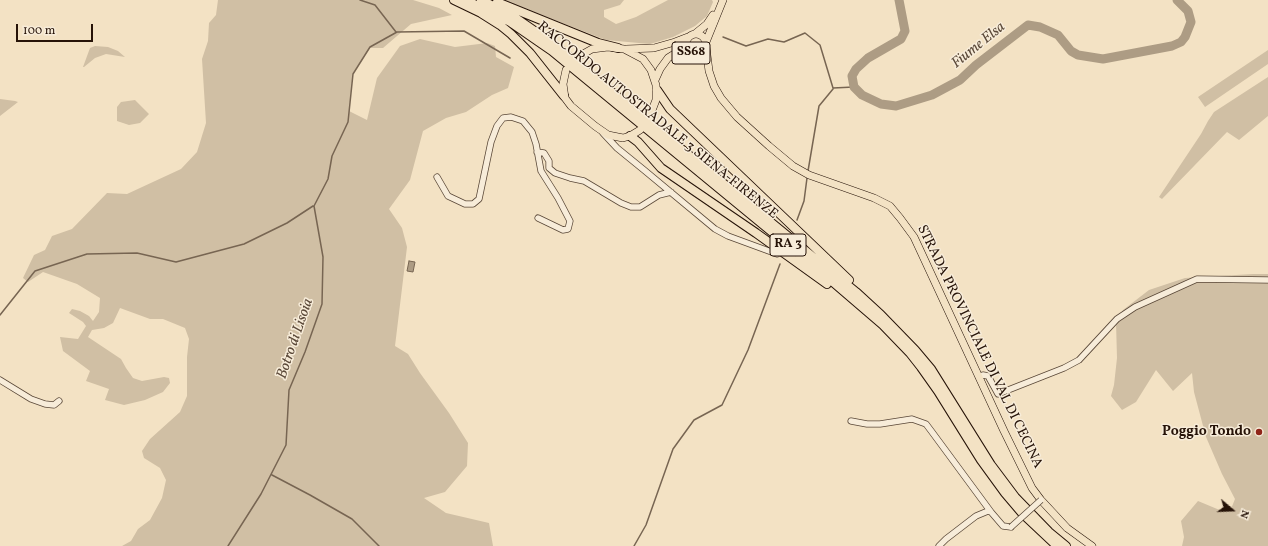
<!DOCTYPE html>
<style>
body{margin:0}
#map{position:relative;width:1268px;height:546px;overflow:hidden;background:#f3e2c4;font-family:Vollkorn,serif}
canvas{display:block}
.north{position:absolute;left:1212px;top:490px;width:40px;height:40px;-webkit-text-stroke:3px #f7ecd9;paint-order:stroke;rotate:109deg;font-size:11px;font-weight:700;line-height:16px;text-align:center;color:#261308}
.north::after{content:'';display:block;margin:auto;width:14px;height:18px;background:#261308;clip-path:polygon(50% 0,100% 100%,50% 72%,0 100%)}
.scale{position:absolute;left:16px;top:24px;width:77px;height:18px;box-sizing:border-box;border:2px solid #261308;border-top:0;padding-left:5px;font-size:12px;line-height:14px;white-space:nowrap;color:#261308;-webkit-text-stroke:3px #f7ecd9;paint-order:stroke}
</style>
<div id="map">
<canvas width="1268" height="546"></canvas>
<div class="north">N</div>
<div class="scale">100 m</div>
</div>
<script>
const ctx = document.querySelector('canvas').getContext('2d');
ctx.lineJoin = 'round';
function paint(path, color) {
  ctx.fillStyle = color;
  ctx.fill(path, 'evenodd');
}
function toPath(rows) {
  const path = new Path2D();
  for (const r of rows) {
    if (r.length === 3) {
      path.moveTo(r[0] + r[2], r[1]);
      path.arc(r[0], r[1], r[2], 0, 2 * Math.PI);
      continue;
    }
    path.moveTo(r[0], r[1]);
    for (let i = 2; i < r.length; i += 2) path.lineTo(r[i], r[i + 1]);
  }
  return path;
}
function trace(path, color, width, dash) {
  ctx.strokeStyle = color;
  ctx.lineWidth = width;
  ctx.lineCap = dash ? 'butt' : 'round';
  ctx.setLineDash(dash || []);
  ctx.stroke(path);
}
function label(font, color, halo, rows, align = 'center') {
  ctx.font = font + ' Vollkorn,serif';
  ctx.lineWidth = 3;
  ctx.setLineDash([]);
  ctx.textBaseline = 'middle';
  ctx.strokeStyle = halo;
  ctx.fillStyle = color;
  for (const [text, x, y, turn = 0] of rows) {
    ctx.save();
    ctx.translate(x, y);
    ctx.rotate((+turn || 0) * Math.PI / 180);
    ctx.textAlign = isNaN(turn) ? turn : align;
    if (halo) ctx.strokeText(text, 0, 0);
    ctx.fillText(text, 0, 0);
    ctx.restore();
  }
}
const green = toPath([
 [218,0,413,0,439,8,452,15,411,24,383,48,370,48,353,73,349,111,367,120,377,78,400,46,420,39,455,47,487,43,495,46,496,57,514,67,508,88,492,95,466,112,446,118,423,131,410,180,389,209,402,228,407,247,395,346,408,354,420,373,449,413,468,443,467,466,445,492,424,498,446,513,489,523,493,546,122,546,131,541,138,529,150,520,162,498,166,480,160,468,144,458,142,451,150,439,180,412,187,396,187,357,189,339,185,328,163,319,150,319,120,308,113,323,104,328,92,330,88,337,121,359,126,368,133,378,142,381,164,377,169,378,170,383,163,392,145,400,124,405,105,400,109,389,86,381,90,371,63,351,60,337,78,339,86,326,83,322,69,313,72,309,80,311,89,316,93,321,99,312,100,298,77,284,43,272,28,282,23,278,34,255,45,250,52,236,72,229,107,193,127,194,181,169,197,152,206,123,202,59,208,41,209,23,216,15],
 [503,0,624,0,620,5,604,10,604,17,616,24,636,17,668,0,712,0,713,2,707,16,695,26,673,37,650,44,606,40],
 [95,46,108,47,118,51,125,57,106,54,95,58,84,67,83,67,90,48],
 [1268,50,1268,64,1205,107,1198,97],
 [1268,77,1268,116,1239,140,1227,132,1162,199,1159,197,1201,134,1208,121,1214,112],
 [0,99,15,101,18,102,0,116],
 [135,100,149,114,140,123,129,125,117,121,117,107,121,102],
 [1253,274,1268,274,1268,546,1182,546,1184,537,1181,521,1198,501,1222,511,1231,509,1235,499,1222,474,1206,437,1194,392,1192,373,1173,391,1156,370,1136,402,1122,410,1111,396,1114,385,1117,358,1116,322,1123,310,1149,290,1185,278]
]);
const water = toPath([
 [409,261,415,262,413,272,407,271,409,261]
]);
const stream = toPath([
 [360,0,375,5,396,32],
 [723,37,746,46,768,39,784,42,805,33,820,45,833,88,854,87],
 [808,171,819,106,833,89],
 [797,220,804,201,807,178],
 [0,315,35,271,87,254,137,253,176,262,244,244,287,223,313,206],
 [272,475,310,495,352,519,379,546],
 [228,546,261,494,286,445,289,390,305,352,322,304,323,257,314,206,328,179,332,156,348,122,353,74,370,47,397,32,464,31,510,58],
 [634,546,646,525,673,449,694,420,722,405,748,350,780,264]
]);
const river = toPath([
 [899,0,905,31,901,39,868,58,856,69,852,76,854,87,862,95,881,104,896,106,932,95,960,80,976,65,1028,25,1040,27,1058,35,1071,51,1078,55,1103,59,1172,46,1181,42,1185,37,1191,22,1188,11,1177,0]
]);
const minor = toPath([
 [603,133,617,148,644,170,715,229,728,236,777,254],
 [537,152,544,153,549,161,549,168,555,173,570,178,584,181,621,203,631,207,640,207,659,195,671,192],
 [437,177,448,196,465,204,473,204,479,199,491,142,497,126,503,118,511,117,523,121,532,132,536,144,541,171,558,198,570,221,568,229,563,230,538,218],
 [979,377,983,375,988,376,998,394,1064,368,1079,360,1117,319,1135,307,1197,279,1268,280],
 [0,380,31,399,45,404,54,405,59,401],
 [851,421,867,424,880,424,912,419,926,424,932,432,991,512],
 [939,546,946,539,976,516,988,511,991,512,1003,526,1011,527]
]);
const major = toPath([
 [696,33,707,24,713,15],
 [696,44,10],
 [706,42,723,0],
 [706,47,709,71,714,86,721,98,737,117,769,146,793,166,809,175,874,198,890,206,900,218,914,237,1004,431,1032,488,1041,500,1067,528,1092,546],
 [626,49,654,48,675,42,688,37],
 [576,58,592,49,608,47,624,49,643,59,651,70,656,85,656,100,649,118],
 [566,70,563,84,565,98,571,106,595,126,608,135,623,138,630,136,640,130],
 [655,80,660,69,668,58,676,53,689,51]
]);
const highway = toPath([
 [454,0,481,13,500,25,511,34,530,53,564,96],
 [466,0,510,22,552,51,834,283,883,325,910,353,921,367,938,391,981,460,1005,493,1022,513,1057,546],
 [481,0,510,14,552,43,856,292,881,315,915,350,931,369,991,465,1015,497,1049,532,1066,546],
 [497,2,598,43,618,48],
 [657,90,670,109,849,280],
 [630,136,638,142,661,168,756,233,827,284]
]);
const minorBridge = toPath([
 [1011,527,1041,500]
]);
const markers = [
 [1259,432,4,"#8f2418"]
];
const shields = [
 [691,53,38],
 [788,245,36]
];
const shieldNames = [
 ["SS68",691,53],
 ["RA 3",788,245]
];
const streetNames = [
 ["RACCORDO AUTOSTRADALE 3 SIENA-FIRENZE",657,121,39],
 ["STRADA PROVINCIALE DI VAL DI CECINA",979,347,64]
];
const poiNames = [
 ["Poggio Tondo",1251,432]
];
const waterNames = [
 ["Fiume Elsa",979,46,-39],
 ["Botro di Lisoia",296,339,-71]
];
paint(green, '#d0bfa4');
paint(water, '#ad9c84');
trace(water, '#776552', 1);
trace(stream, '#776552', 1.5);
trace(river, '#ad9c84', 9);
trace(minor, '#594737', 7);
trace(major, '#261308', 8);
trace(highway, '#261308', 10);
trace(minor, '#f7ecd9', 5.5);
trace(major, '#f3e2c4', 7);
trace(highway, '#f3e2c4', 8);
trace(minorBridge, '#594737', 7, []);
trace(minorBridge, '#f7ecd9', 5.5);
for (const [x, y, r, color] of markers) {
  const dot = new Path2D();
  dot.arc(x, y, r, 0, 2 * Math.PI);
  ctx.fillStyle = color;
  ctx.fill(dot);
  trace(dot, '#f7ecd9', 1.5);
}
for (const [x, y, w] of shields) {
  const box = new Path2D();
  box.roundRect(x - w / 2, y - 11, w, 22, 3);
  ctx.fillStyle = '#f7ecd9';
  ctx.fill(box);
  trace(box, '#261308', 1);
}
label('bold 13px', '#261308', null, shieldNames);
label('14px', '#261308', '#f7ecd9', streetNames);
label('bold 14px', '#261308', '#f7ecd9', poiNames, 'right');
label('italic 15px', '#5c4a3a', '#f7ecd9', waterNames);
</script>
